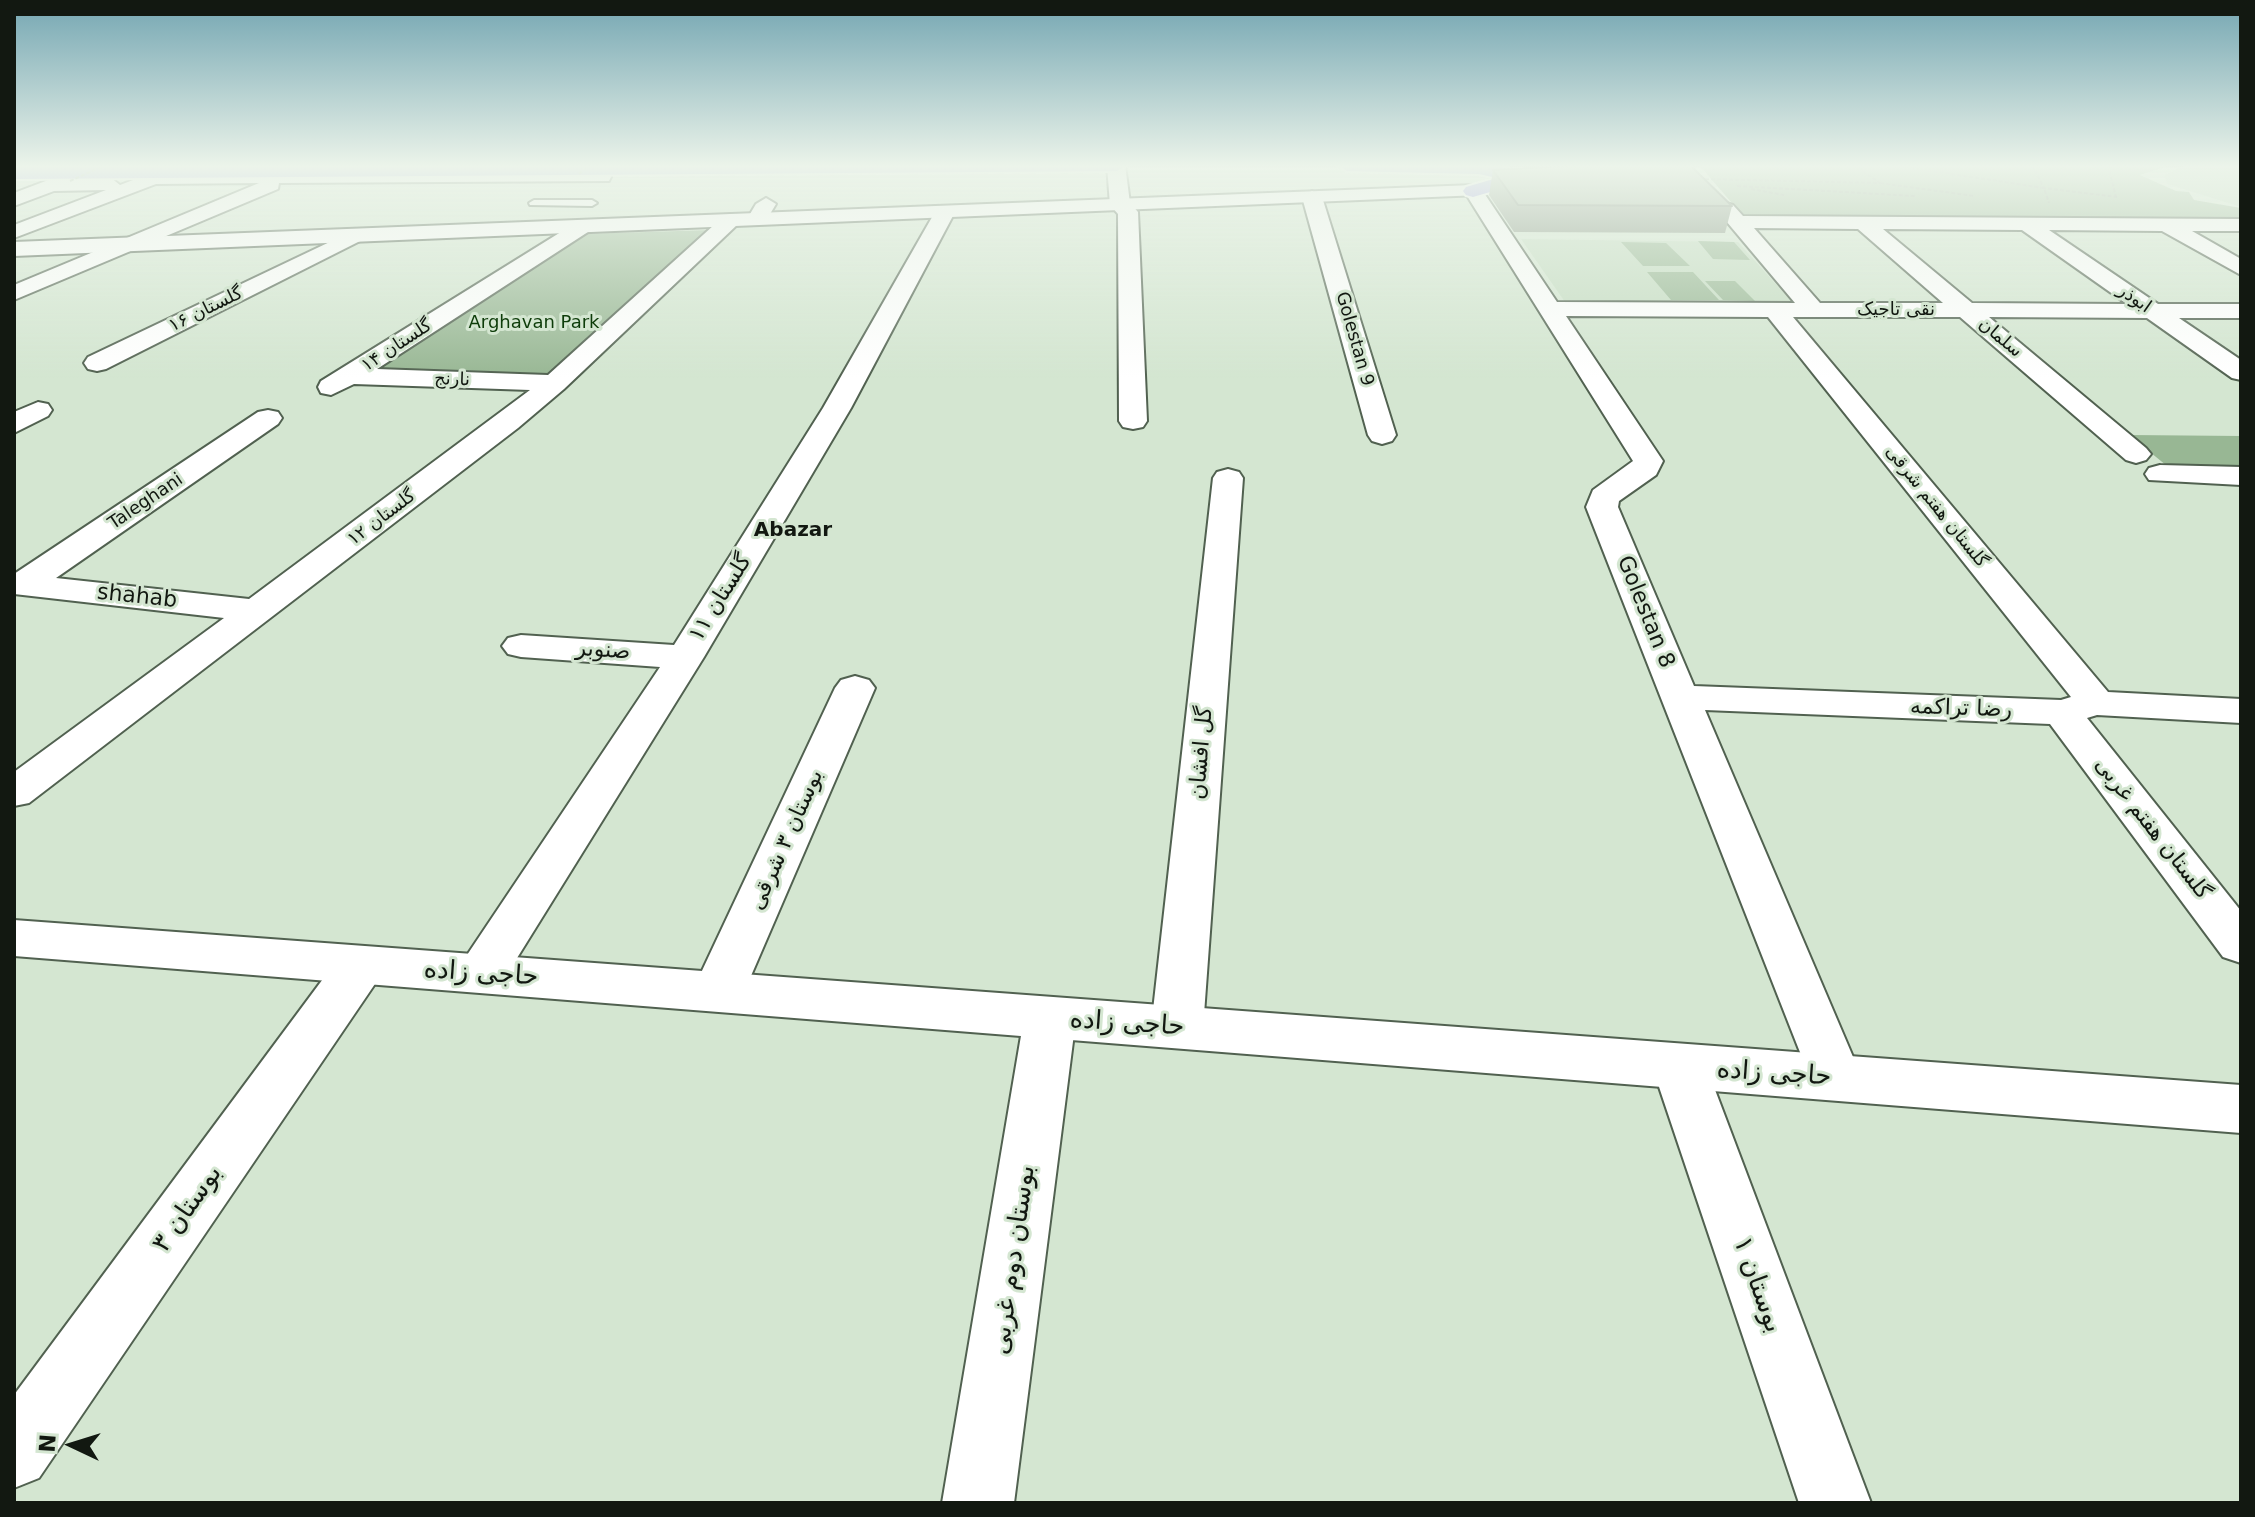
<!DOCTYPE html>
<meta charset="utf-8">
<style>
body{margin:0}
#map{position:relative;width:2255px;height:1517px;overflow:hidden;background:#d4e6d1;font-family:"DejaVu Sans",sans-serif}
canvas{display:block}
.frame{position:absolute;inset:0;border:16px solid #121811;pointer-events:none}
.north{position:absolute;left:32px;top:1405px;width:80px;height:80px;-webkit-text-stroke:6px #d4e6d1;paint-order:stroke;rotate:274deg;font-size:22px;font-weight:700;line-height:32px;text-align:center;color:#121811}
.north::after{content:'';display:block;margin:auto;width:28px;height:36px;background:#121811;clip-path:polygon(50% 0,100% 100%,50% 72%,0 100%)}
</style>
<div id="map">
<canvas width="2255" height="1517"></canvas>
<div class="frame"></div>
<div class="north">N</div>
</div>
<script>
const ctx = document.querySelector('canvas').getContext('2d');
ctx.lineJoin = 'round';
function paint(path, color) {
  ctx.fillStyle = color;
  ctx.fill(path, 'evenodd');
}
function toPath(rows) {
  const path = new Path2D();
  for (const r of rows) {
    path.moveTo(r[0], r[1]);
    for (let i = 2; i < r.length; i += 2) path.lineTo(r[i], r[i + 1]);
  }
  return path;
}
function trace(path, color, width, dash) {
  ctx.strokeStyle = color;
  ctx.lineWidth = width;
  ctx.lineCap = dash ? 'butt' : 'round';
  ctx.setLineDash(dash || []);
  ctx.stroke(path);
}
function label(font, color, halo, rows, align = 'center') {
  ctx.font = font + ' "DejaVu Sans",Vazirmatn,sans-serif';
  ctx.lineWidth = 6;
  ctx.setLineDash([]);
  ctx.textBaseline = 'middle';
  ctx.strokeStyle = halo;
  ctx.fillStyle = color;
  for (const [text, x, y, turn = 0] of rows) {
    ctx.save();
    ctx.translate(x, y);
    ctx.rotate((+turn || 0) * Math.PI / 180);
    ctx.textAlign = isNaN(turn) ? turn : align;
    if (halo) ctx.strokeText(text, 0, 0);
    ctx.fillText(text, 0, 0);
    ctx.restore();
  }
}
const built = toPath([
 [2186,165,2241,165,2241,207,2167,184,2164,175],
 [1521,239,1738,242,1792,302,1574,304,1565,302]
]);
const green = toPath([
 [1699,165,2171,165,2140,175,2176,191,2189,192,2194,200,2241,208,2241,222,1744,217],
 [709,230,547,376,372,370,582,234],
 [1698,241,1734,242,1750,260,1713,259],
 [1621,242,1666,243,1690,266,1643,266],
 [1647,272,1693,272,1719,300,1671,300],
 [1705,281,1735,281,1755,301,1723,300],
 [2129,435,2241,436,2241,472,2172,470]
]);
const path = toPath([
 [1892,165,2044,188,2049,203],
 [2032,165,2044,188,2117,197],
 [2108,165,2116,197],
 [1699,179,1880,183,1854,165],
 [1880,183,1974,196],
 [1737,186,1915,196],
 [1751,189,1784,195]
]);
const service = toPath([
 [14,165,35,165,14,169,14,165],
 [534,200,592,200,597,203,592,206,530,205,529,203,534,200]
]);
const minor = toPath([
 [1107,165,1125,165,1130,203,1138,212,1147,421,1143,427,1133,429,1123,427,1119,421,1118,214,1110,205,1107,165],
 [602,171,609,173,611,177,609,181,279,183,278,189,14,300,14,285,259,183,156,184,14,238,14,225,106,190,54,191,14,206,14,193,51,179,111,178,120,185,154,172,602,171],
 [1473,185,1480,187,1557,302,1795,303,1716,209,1726,203,1733,205,1743,216,2241,219,2241,231,2192,231,2241,259,2241,275,2162,231,2049,230,2158,304,2241,304,2241,318,2179,318,2241,360,2241,380,2232,378,2147,318,1989,317,2146,448,2151,454,2146,460,2136,463,2126,460,1960,317,1793,317,2108,692,2241,699,2241,723,2097,715,2087,718,2241,911,2241,963,2223,957,2050,724,1705,710,1862,1078,1854,1093,1835,1100,1816,1093,1586,507,1593,490,1633,461,1464,191,1473,185],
 [1754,228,1858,229,1943,303,1820,303,1754,228],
 [1883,229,2022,230,2127,304,1972,303,1883,229],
 [1566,316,1768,317,2071,697,2061,700,1694,686,1618,507,1619,501,1656,475,1663,461,1566,316],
 [1312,191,1322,197,1396,435,1392,441,1382,444,1372,441,1368,435,1302,197,1312,191],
 [766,198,776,204,767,219,757,225,750,223,747,219,756,204,766,198],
 [945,206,955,212,851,408,704,657,499,987,481,992,463,987,456,974,463,961,660,667,521,657,508,654,502,646,508,638,521,635,674,645,823,408,935,212,945,206],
 [731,214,738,216,741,220,738,224,564,389,518,428,29,803,14,806,14,772,224,618,14,594,14,574,258,412,268,410,278,412,282,418,278,424,56,578,249,599,530,390,354,384,331,395,321,393,318,387,321,381,577,222,591,222,594,226,591,230,377,369,548,375,724,216,731,214],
 [357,229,364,231,367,235,364,239,106,369,97,371,88,369,84,363,88,357,357,229],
 [38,402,48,404,52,410,48,416,14,433,14,412,38,402],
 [2160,465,2241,467,2241,485,2149,480,2145,474,2149,468,2160,465],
 [1228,469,1239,472,1243,478,1203,1028,1196,1042,1177,1048,1158,1042,1151,1028,1213,478,1217,472,1228,469],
 [855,676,869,680,875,688,744,992,736,1005,718,1011,700,1005,692,992,835,688,841,680,855,676],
 [361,947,379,952,386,965,379,978,39,1478,14,1488,14,1395,343,952,361,947],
 [1050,998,1069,1004,1076,1018,1014,1503,942,1503,1024,1018,1031,1004,1050,998],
 [1679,1045,1698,1051,1706,1066,1871,1503,1799,1503,1652,1066,1660,1051,1679,1045]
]);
const tertiary = toPath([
 [1473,185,1480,187,1483,191,1480,195,14,256,14,242,1473,185],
 [14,920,2241,1085,2241,1133,14,956,14,920]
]);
const trunk = toPath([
 [280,165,1126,165,1117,171,14,179,14,167,280,165],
 [1338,165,1493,165,1518,171,1521,175,1514,185,1473,197,1466,195,1463,191,1466,187,1497,178,1479,174,1347,171,1338,165]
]);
const pathBridge = toPath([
 [579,174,588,165],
 [70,181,105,165]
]);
const wall = toPath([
 [1493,170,1732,206,1725,233,1514,232,1489,195]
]);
const building = toPath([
 [1584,165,1690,165,1732,206,1518,205,1493,170,1584,165]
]);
const farStreetnames = [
 ["ابوذر",2134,299,35],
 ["گلستان ۱۶",206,310,-26],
 ["نقی تاجیک",1896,310],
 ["سلمان",2000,338,40],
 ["Golestan 9",1354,339,74],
 ["گلستان ۱۴",397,346,-33],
 ["نارنج",452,380,2],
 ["Taleghani",146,502,-34],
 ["گلستان هفتم شرقی",1936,507,51],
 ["گلستان ۱۲",382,518,-37]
];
const farParknames = [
 ["Arghavan Park",534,323]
];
const farNeighbourhoodnames = [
 ["Abazar",793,531]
];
const streetNames = [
 ["shahab",137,597,6],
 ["گلستان ۱۱",721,598,-58],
 ["Golestan 8",1645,612,68],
 ["صنوبر",603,651,4],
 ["رضا تراکمه",1961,709,2],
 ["گل افشان",1202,753,-85],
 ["گلستان هفتم غربی",2152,829,52],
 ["بوستان ۳ شرقی",787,840,-66]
];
const nearStreetnames = [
 ["حاجی زاده",481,974,4],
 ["حاجی زاده",1127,1024,4],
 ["حاجی زاده",1774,1074,4],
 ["بوستان ۳",188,1209,-55],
 ["بوستان دوم غربی",1014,1260,-82],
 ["بوستان ۱",1757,1285,70]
];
paint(built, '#c5dcc2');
paint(green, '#98b794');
trace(service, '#516150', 4);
trace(minor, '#516150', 4);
trace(tertiary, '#516150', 4);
trace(trunk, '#fff', 4);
trace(path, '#909e8e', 2, [4, 2]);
paint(service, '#fff');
paint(minor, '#fff');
paint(tertiary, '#fff');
paint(trunk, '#978fec');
trace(pathBridge, '#909e8e', 2, [4, 2]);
paint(wall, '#899786');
paint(building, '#9fb09c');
trace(building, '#6f7b6d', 2);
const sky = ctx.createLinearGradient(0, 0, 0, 378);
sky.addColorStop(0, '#74a6b2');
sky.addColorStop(0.44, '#ecf4ea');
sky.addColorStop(1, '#ecf4ea00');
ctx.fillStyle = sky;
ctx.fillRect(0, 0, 2255, 378);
label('18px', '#121811', '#d4e6d1', farStreetnames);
label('18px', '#0d3c09', '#d4e6d1', farParknames);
label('bold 20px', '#121811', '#d4e6d1', farNeighbourhoodnames);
label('22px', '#121811', '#d4e6d1', streetNames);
label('26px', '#121811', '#d4e6d1', nearStreetnames);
</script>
